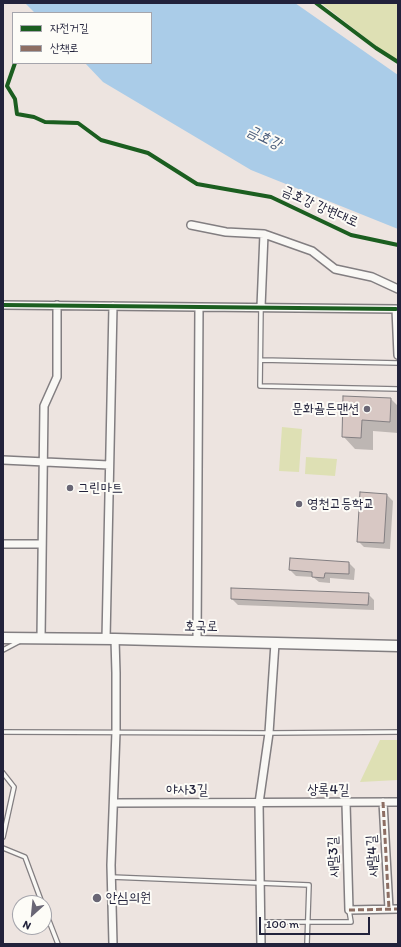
<!DOCTYPE html>
<meta charset="utf-8">
<style>
body{margin:0}
#map{position:relative;width:401px;height:947px;overflow:hidden;background:#ede4e0;font-family:Itim,"Poor Story",sans-serif}
canvas{display:block}
.frame{position:absolute;inset:0;border:4px solid #22223b;pointer-events:none}
.legend{position:absolute;left:12px;top:12px;width:140px;height:52px;box-sizing:border-box;background:#fdfcf7;border:1px solid #a5a5ac;margin:0;padding:5px 7px;list-style:none;font-size:12px;color:#22223b}
.legend li{display:flex;align-items:center;gap:8px;height:20px}
.legend b{width:20px;border:1px solid #a5a5ac}
.north{position:absolute;left:12px;top:895px;width:40px;height:40px;box-sizing:border-box;background:#fdfcf7;border:1px solid #a5a5ac;border-radius:50%;rotate:207deg;font-size:11px;font-weight:700;line-height:16px;text-align:center;color:#22223b}
.north::after{content:'';display:block;margin:auto;width:14px;height:18px;background:#696675;clip-path:polygon(50% 0,100% 100%,50% 72%,0 100%)}
.scale{position:absolute;left:259px;top:917px;width:111px;height:18px;box-sizing:border-box;border:2px solid #22223b;border-top:0;padding-left:5px;font-size:12px;line-height:14px;white-space:nowrap;color:#22223b;-webkit-text-stroke:3px #fdfcf7;paint-order:stroke}
</style>
<div id="map">
<canvas width="401" height="947"></canvas>
<div class="frame"></div>
<ul class="legend">
<li><b style="height:5px;background:#1b5e20"></b>자전거길</li>
<li><b style="height:5px;background:#8d6e63"></b>산책로</li>
</ul>
<div class="north">N</div>
<div class="scale">100 m</div>
</div>
<script>
const ctx = document.querySelector('canvas').getContext('2d');
ctx.lineJoin = 'round';
function paint(path, color) {
  ctx.fillStyle = color;
  ctx.fill(path, 'evenodd');
}
function toPath(rows) {
  const path = new Path2D();
  for (const r of rows) {
    path.moveTo(r[0], r[1]);
    for (let i = 2; i < r.length; i += 2) path.lineTo(r[i], r[i + 1]);
  }
  return path;
}
function trace(path, color, width, dash) {
  ctx.strokeStyle = color;
  ctx.lineWidth = width;
  ctx.lineCap = dash ? 'butt' : 'round';
  ctx.setLineDash(dash || []);
  ctx.stroke(path);
}
function label(font, color, halo, rows, align = 'center') {
  ctx.font = font + ' Itim,"Poor Story",sans-serif';
  ctx.lineWidth = 4;
  ctx.setLineDash([]);
  ctx.textBaseline = 'middle';
  ctx.strokeStyle = halo;
  ctx.fillStyle = color;
  for (const [text, x, y, turn = 0] of rows) {
    ctx.save();
    ctx.translate(x, y);
    ctx.rotate((+turn || 0) * Math.PI / 180);
    ctx.textAlign = isNaN(turn) ? turn : align;
    if (halo) ctx.strokeText(text, 0, 0);
    ctx.fillText(text, 0, 0);
    ctx.restore();
  }
}
const green = toPath([
 [321,3,398,3,398,62,389,56],
 [282,427,302,429,299,472,279,471],
 [306,457,337,459,335,476,305,474],
 [380,740,398,740,398,780,360,782]
]);
const water = toPath([
 [25,3,295,3,398,75,398,229,251,170,103,82,85,63,151,63,151,13,35,13]
]);
const shadow = toPath([
 [344,397,391,399,398,406,398,433,373,431,373,450,355,449,343,436],
 [387,495,393,501,390,549,364,547,358,541],
 [349,563,355,569,354,580,330,578,330,583,319,582,313,577,296,576,290,570],
 [368,594,374,600,374,610,238,605,232,599]
]);
const building = toPath([
 [343,396,391,398,390,422,362,420,361,438,342,437,343,396],
 [360,492,387,494,384,543,357,542,360,492],
 [290,558,349,562,349,574,325,573,324,578,312,577,312,572,289,570,290,558],
 [231,588,369,593,368,605,231,599,231,588]
]);
const service = toPath([
 [261,307,260,386,398,389],
 [261,360,398,363],
 [3,650,20,641],
 [3,732,269,733,398,732],
 [3,773,14,787,3,837],
 [3,848,25,857,42,903],
 [111,877,309,885,307,944],
 [44,908,58,944],
 [261,922,351,922,349,910]
]);
const minor = toPath([
 [191,225,226,232,264,234],
 [3,305,396,309],
 [261,307,264,234,312,251,335,269,372,277,398,289],
 [396,309,398,355],
 [3,460,109,465],
 [3,544,42,544],
 [41,638,44,406,57,377,57,305],
 [106,639,113,306],
 [197,641,199,307],
 [383,802,389,909],
 [114,803,398,802],
 [346,803,349,910,398,909],
 [113,944,111,865,116,732,116,673,115,639],
 [261,944,259,803,269,733,275,643]
]);
const secondary = toPath([
 [3,638,115,639,398,646]
]);
const quiet = toPath([
 [383,802,389,909],
 [349,910,398,909]
]);
const cycleway = toPath([
 [316,3,376,48,398,62],
 [15,63,7,86,15,99,17,114,34,117,45,122,78,123,101,140,148,153,197,184,271,197,351,235,398,245],
 [3,305,396,309]
]);
const markers = [
 [367,409,4,"#696675"],
 [70,488,4,"#696675"],
 [299,504,4,"#696675"],
 [97,898,5,"#696675"]
];
const streetNames = [
 ["금호강 강변대로",320,207,24],
 ["호국로",201,627,1],
 ["야사3길",187,790],
 ["상록4길",328,790],
 ["새말4길",373,856,-93],
 ["새말3길",334,857,-92]
];
const poiNames = [
 ["문화골든맨션",359,409,"right"],
 ["그린마트",78,488],
 ["영천고등학교",307,504],
 ["안심의원",106,898]
];
const waterNames = [
 ["금호강",264,138,26]
];
paint(green, '#dee0b4');
paint(water, '#aacce8');
paint(shadow, '#0003');
paint(building, '#d8c8c4');
trace(building, '#827e81', 1);
trace(service, '#827e81', 6);
trace(minor, '#827e81', 10);
trace(secondary, '#827e81', 13);
trace(service, '#f9f8f5', 3.5);
trace(minor, '#f9f8f5', 7);
trace(secondary, '#f9f8f5', 10);
trace(quiet, '#8d6e63', 3, [6, 3]);
trace(cycleway, '#1b5e20', 4);
for (const [x, y, r, color] of markers) {
  const dot = new Path2D();
  dot.arc(x, y, r, 0, 2 * Math.PI);
  ctx.fillStyle = color;
  ctx.fill(dot);
  trace(dot, '#fdfcf7', 1.5);
}
label('14px', '#22223b', '#fdfcf7', streetNames);
label('14px', '#22223b', '#fdfcf7', poiNames, 'left');
label('italic 15px', '#475a79', '#fdfcf7', waterNames);
</script>
